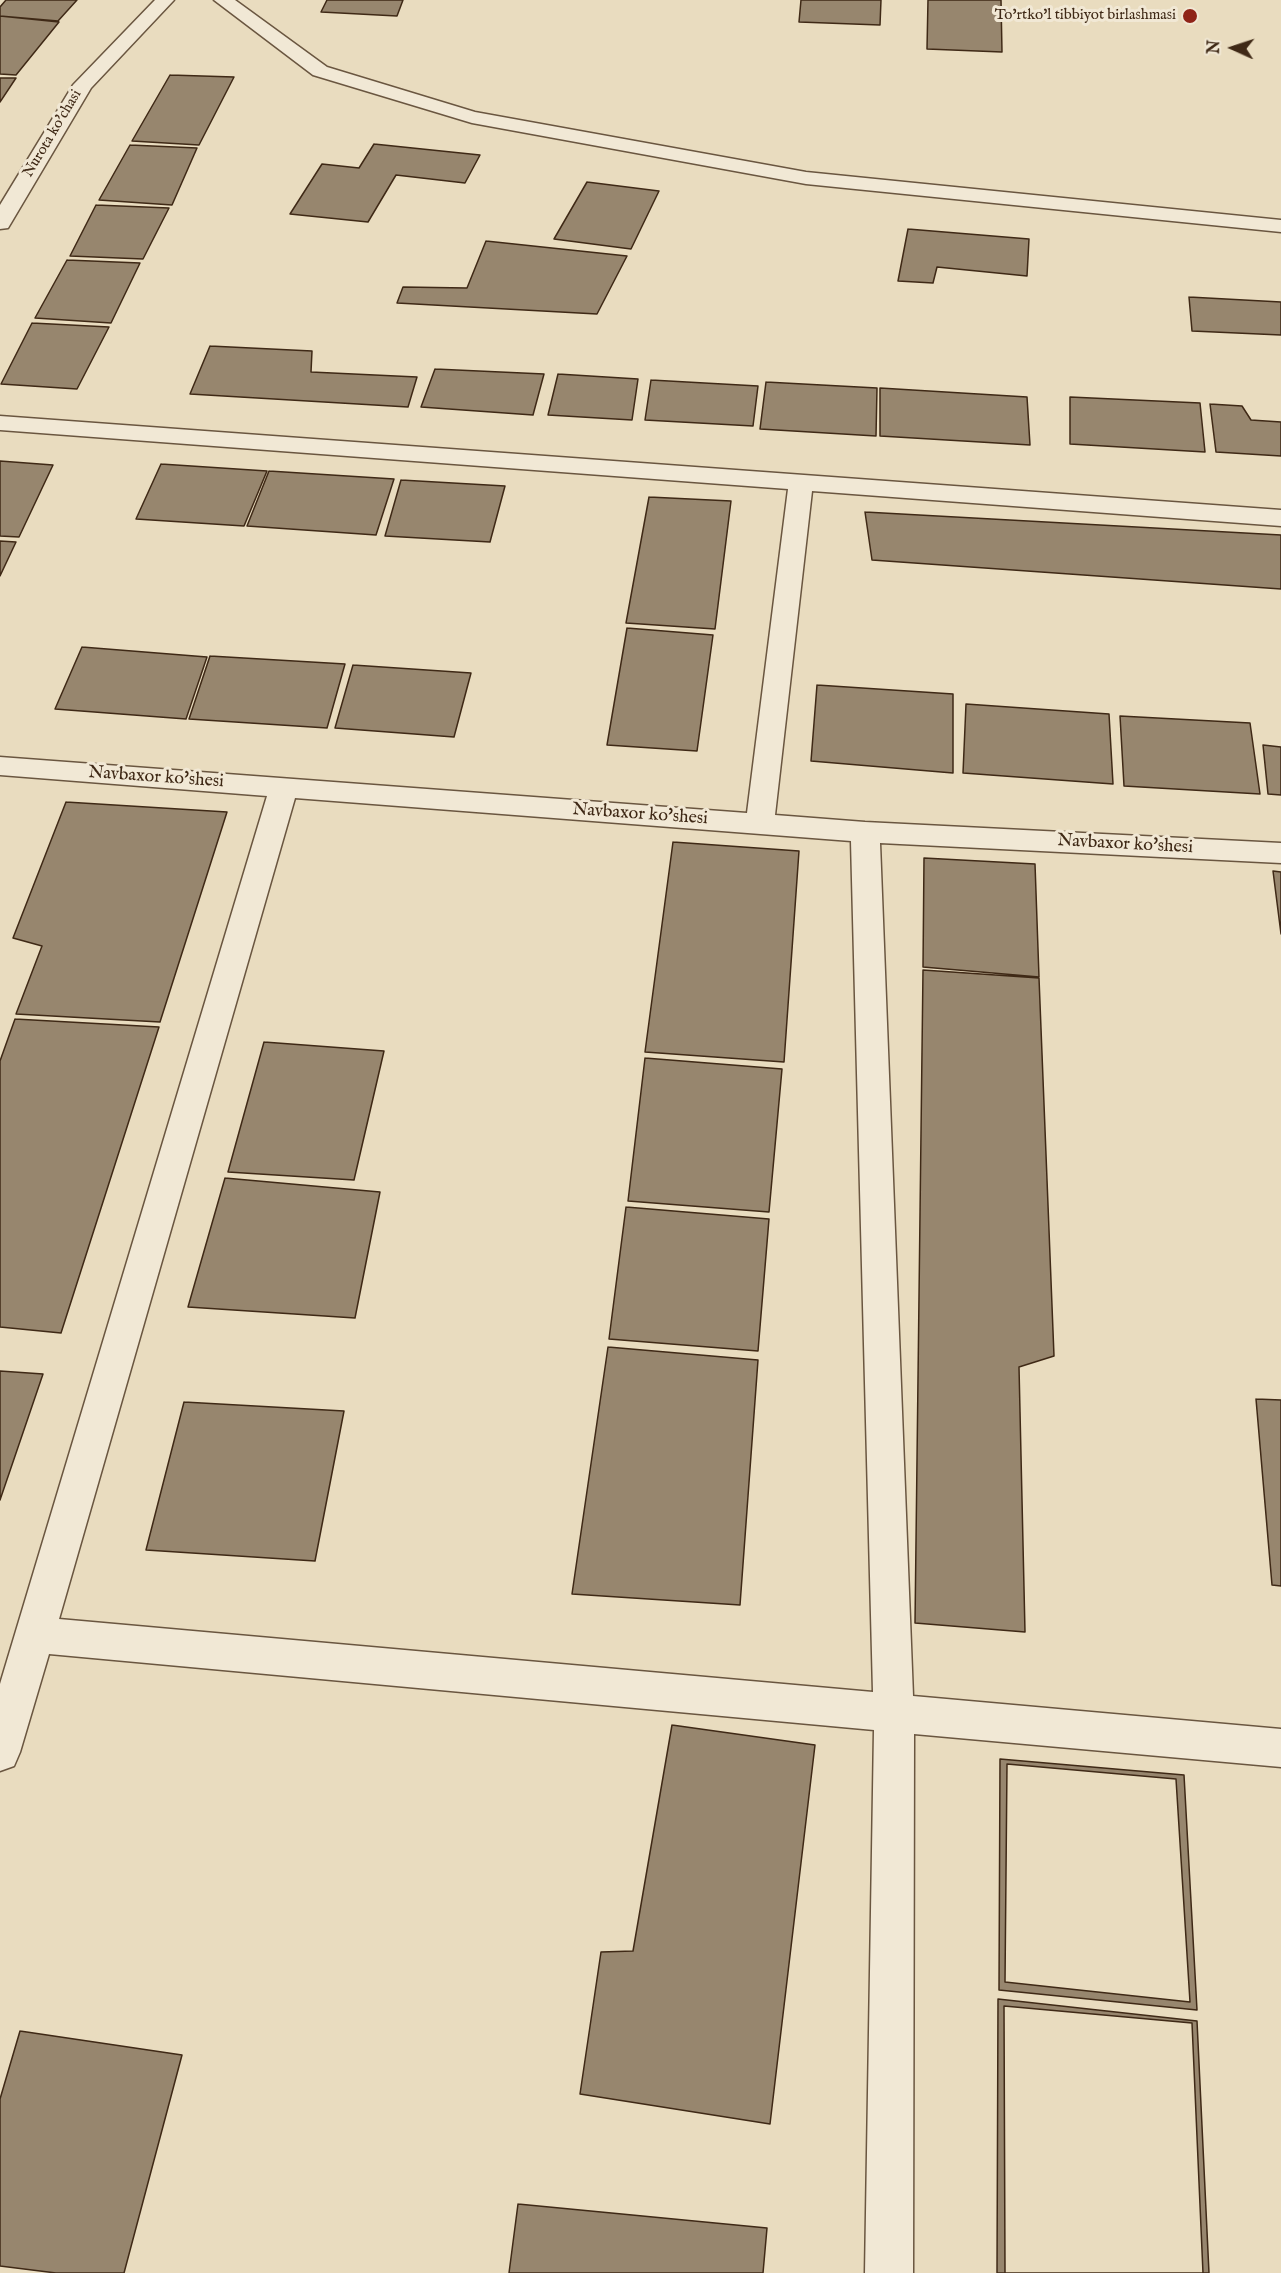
<!DOCTYPE html>
<style>
body{margin:0}
#map{position:relative;width:1281px;height:2273px;overflow:hidden;background:#e9dcbf;font-family:"IM FELL English",serif}
canvas{display:block}
.north{position:absolute;left:1203px;top:18px;width:60px;height:60px;-webkit-text-stroke:4px #f1e8d5;paint-order:stroke;rotate:273deg;font-size:16px;font-weight:700;line-height:24px;text-align:center;color:#3f2916}
.north::after{content:'';display:block;margin:auto;width:21px;height:27px;background:#3f2916;clip-path:polygon(50% 0,100% 100%,50% 72%,0 100%)}
</style>
<div id="map">
<canvas width="1281" height="2273"></canvas>
<div class="north">N</div>
</div>
<script>
const ctx = document.querySelector('canvas').getContext('2d');
ctx.lineJoin = 'round';
function paint(path, color) {
  ctx.fillStyle = color;
  ctx.fill(path, 'evenodd');
}
function toPath(rows) {
  const path = new Path2D();
  for (const r of rows) {
    path.moveTo(r[0], r[1]);
    for (let i = 2; i < r.length; i += 2) path.lineTo(r[i], r[i + 1]);
  }
  return path;
}
function trace(path, color, width, dash) {
  ctx.strokeStyle = color;
  ctx.lineWidth = width;
  ctx.lineCap = dash ? 'butt' : 'round';
  ctx.setLineDash(dash || []);
  ctx.stroke(path);
}
function label(font, color, halo, rows, align = 'center') {
  ctx.font = font + ' "IM FELL English",serif';
  ctx.lineWidth = 6;
  ctx.setLineDash([]);
  ctx.textBaseline = 'middle';
  ctx.strokeStyle = halo;
  ctx.fillStyle = color;
  for (const [text, x, y, turn = 0] of rows) {
    ctx.save();
    ctx.translate(x, y);
    ctx.rotate((+turn || 0) * Math.PI / 180);
    ctx.textAlign = isNaN(turn) ? turn : align;
    if (halo) ctx.strokeText(text, 0, 0);
    ctx.fillText(text, 0, 0);
    ctx.restore();
  }
}
const building = toPath([
 [6,0,77,0,58,21,0,16,0,7,6,0],
 [327,0,403,0,397,16,321,12,327,0],
 [801,0,881,0,880,25,799,22,801,0],
 [928,0,1001,0,1002,52,927,49,928,0],
 [0,16,59,22,16,75,0,74,0,16],
 [170,75,234,77,199,145,132,141,170,75],
 [0,78,16,78,0,102,0,78],
 [374,144,480,155,465,183,396,175,368,222,290,214,322,164,359,168,374,144],
 [130,145,197,148,172,205,99,200,130,145],
 [587,182,659,191,631,249,554,239,587,182],
 [96,205,169,208,143,259,70,256,96,205],
 [908,229,1029,239,1027,276,937,267,933,283,898,281,908,229],
 [486,241,627,256,597,314,397,303,403,287,467,288,486,241],
 [67,260,140,263,111,323,35,318,67,260],
 [1189,297,1281,302,1281,335,1192,331,1189,297],
 [32,323,109,327,77,389,1,384,32,323],
 [210,346,312,351,311,372,417,377,408,407,190,394,210,346],
 [435,369,544,374,533,415,421,407,435,369],
 [558,374,638,379,632,420,548,415,558,374],
 [651,380,758,386,753,426,645,420,651,380],
 [766,382,877,388,876,436,760,429,766,382],
 [880,388,1027,397,1030,445,880,436,880,388],
 [1070,397,1200,403,1205,452,1070,444,1070,397],
 [1210,404,1242,406,1251,420,1281,422,1281,456,1216,452,1210,404],
 [0,461,53,465,19,537,0,536,0,461],
 [161,464,267,471,244,526,136,519,161,464],
 [269,471,394,479,376,535,247,526,269,471],
 [401,480,505,486,490,542,385,536,401,480],
 [649,497,731,501,715,629,626,623,649,497],
 [865,512,1281,535,1281,589,872,560,865,512],
 [0,541,16,542,0,576,0,541],
 [627,628,713,635,697,751,607,745,627,628],
 [82,647,207,657,186,719,55,709,82,647],
 [210,656,345,664,327,728,189,719,210,656],
 [353,665,471,673,454,737,335,728,353,665],
 [817,685,953,694,953,773,811,761,817,685],
 [966,704,1109,714,1113,784,963,773,966,704],
 [1120,716,1250,723,1260,794,1124,786,1120,716],
 [1263,745,1281,747,1281,795,1268,794,1263,745],
 [66,802,227,812,160,1022,16,1014,42,946,13,938,66,802],
 [673,842,799,851,784,1062,645,1052,673,842],
 [924,858,1035,864,1039,977,923,967,924,858],
 [1273,871,1281,872,1281,934,1273,871],
 [923,970,1039,978,1054,1356,1019,1367,1025,1632,915,1623,923,970],
 [15,1019,159,1027,61,1333,0,1327,0,1061,15,1019],
 [264,1042,384,1051,354,1180,228,1172,264,1042],
 [645,1058,782,1069,769,1212,628,1201,645,1058],
 [225,1178,380,1192,355,1318,188,1307,225,1178],
 [626,1207,769,1219,758,1351,609,1339,626,1207],
 [608,1347,758,1360,740,1605,572,1594,608,1347],
 [0,1371,43,1374,0,1500,0,1371],
 [1256,1399,1281,1400,1281,1586,1272,1585,1256,1399],
 [184,1402,344,1411,315,1561,146,1550,184,1402],
 [672,1725,815,1745,770,2124,580,2094,601,1952,633,1951,672,1725],
 [1000,1759,1184,1775,1197,2010,999,1990,1000,1759],
 [1007,1764,1176,1779,1190,2002,1005,1982,1007,1764],
 [998,1999,1197,2021,1209,2273,997,2273,998,1999],
 [1004,2006,1192,2023,1203,2273,1005,2273,1004,2006],
 [20,2031,182,2055,124,2273,56,2273,0,2266,0,2099,20,2031],
 [518,2204,767,2228,763,2273,509,2273,518,2204]
]);
const minor = toPath([
 [155,0,174,0,91,88,11,223,8,228,0,229,0,205,73,85,155,0],
 [214,0,235,0,327,67,475,112,806,172,1281,220,1281,232,806,184,472,123,313,75,214,0],
 [0,416,1281,510,1281,526,812,491,775,815,865,822,1281,843,1281,863,880,843,913,1696,1281,1729,1281,1767,914,1734,913,2273,865,2273,874,1730,49,1654,20,1752,14,1766,0,1771,0,1684,267,796,0,775,0,757,747,813,788,489,0,430,0,416],
 [295,798,851,841,873,1692,59,1619,295,798]
]);
const markers = [
 [1190,16,8,"#8f2418"]
];
const farPoinames = [
 ["To'rtko'l tibbiyot birlashmasi",1176,16]
];
const farStreetnames = [
 ["Nurota ko'chasi",53,134,-59]
];
const streetNames = [
 ["Navbaxor ko'shesi",156,778,4],
 ["Navbaxor ko'shesi",640,815,4],
 ["Navbaxor ko'shesi",1125,845,3]
];
paint(building, '#97866e');
trace(building, '#3f2916', 1.5);
trace(minor, '#6a5640', 3);
paint(minor, '#f1e8d5');
for (const [x, y, r, color] of markers) {
  const dot = new Path2D();
  dot.arc(x, y, r, 0, 2 * Math.PI);
  ctx.fillStyle = color;
  ctx.fill(dot);
  trace(dot, '#f1e8d5', 2);
}
label('15px', '#3f2916', '#f1e8d5', farPoinames, 'right');
label('15px', '#3f2916', '#f1e8d5', farStreetnames);
label('18px', '#3f2916', '#f1e8d5', streetNames);
</script>
